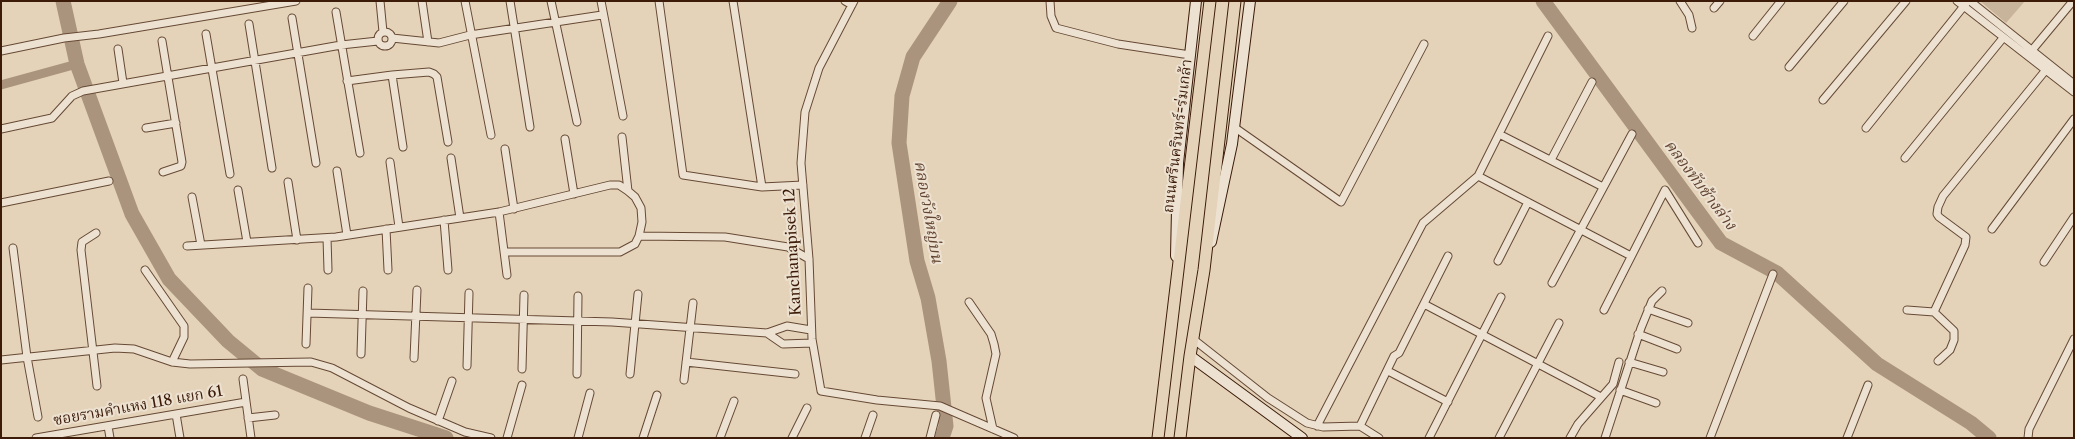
<!DOCTYPE html>
<meta charset="utf-8">
<style>
body{margin:0}
#map{position:relative;width:2075px;height:439px;overflow:hidden;background:#e4d3b9;font-family:"Libre Caslon Text",serif}
canvas{display:block}
.frame{position:absolute;inset:0;border:2px solid #3c1b08;pointer-events:none}
</style>
<div id="map">
<canvas width="2075" height="439"></canvas>
<div class="frame"></div>
</div>
<script>
const ctx = document.querySelector('canvas').getContext('2d');
ctx.lineJoin = 'round';
function paint(path, color) {
  ctx.fillStyle = color;
  ctx.fill(path, 'evenodd');
}
function toPath(rows) {
  const path = new Path2D();
  for (const r of rows) {
    if (r.length === 3) {
      path.moveTo(r[0] + r[2], r[1]);
      path.arc(r[0], r[1], r[2], 0, 2 * Math.PI);
      continue;
    }
    path.moveTo(r[0], r[1]);
    for (let i = 2; i < r.length; i += 2) path.lineTo(r[i], r[i + 1]);
  }
  return path;
}
function trace(path, color, width, dash) {
  ctx.strokeStyle = color;
  ctx.lineWidth = width;
  ctx.lineCap = dash ? 'butt' : 'round';
  ctx.setLineDash(dash || []);
  ctx.stroke(path);
}
function label(font, color, halo, rows, align = 'center') {
  ctx.font = font + ' "Libre Caslon Text","Noto Serif Thai",serif';
  ctx.lineWidth = 4;
  ctx.setLineDash([]);
  ctx.textBaseline = 'middle';
  ctx.strokeStyle = halo;
  ctx.fillStyle = color;
  for (const [text, x, y, turn = 0] of rows) {
    ctx.save();
    ctx.translate(x, y);
    ctx.rotate((+turn || 0) * Math.PI / 180);
    ctx.textAlign = isNaN(turn) ? turn : align;
    if (halo) ctx.strokeText(text, 0, 0);
    ctx.fillText(text, 0, 0);
    ctx.restore();
  }
}
const green = toPath([
 [1980,1,2025,1,2006,23]
]);
const canal = toPath([
 [1,85,77,64]
]);
const river = toPath([
 [63,1,77,64,132,214,169,279,228,341,262,369,369,413,446,438],
 [1543,1,1721,243,1777,273,1877,364,1971,423,1989,438],
 [942,438,946,426,939,361,928,298,917,261,899,143,902,96,913,57,950,1]
]);
const street = toPath([
 [380,1,383,32],
 [422,1,428,42],
 [465,1,491,135],
 [510,1,530,127],
 [551,1,577,122],
 [601,1,623,116],
 [659,1,683,175,762,187,803,185],
 [733,1,762,187],
 [845,1,852,5],
 [854,1,819,68,805,112,801,163,809,259,812,339,821,391,877,400,940,406,1014,438],
 [1050,1,1051,16,1056,28,1118,44,1190,55],
 [1680,1,1689,15,1692,28],
 [1957,1,2074,92],
 [1970,1,2074,84],
 [1714,8,1720,1],
 [336,12,360,153],
 [292,18,316,163],
 [249,24,272,168],
 [385,39,7],
 [206,34,230,174],
 [1753,36,1781,1],
 [392,38,439,43,470,35,602,15],
 [162,41,182,162,181,166,163,172],
 [118,49,123,83],
 [1,51,64,38,99,34,296,1],
 [2028,55,2073,1],
 [1789,67,1844,1],
 [392,75,403,147],
 [347,81,392,75,429,72,434,74,437,77,448,142],
 [1823,100,1906,1],
 [1234,127,1341,202,1424,44],
 [146,128,176,123],
 [1866,128,1968,1],
 [1,129,52,118,72,96,83,91,341,45,378,41],
 [1499,134,1603,187],
 [622,137,628,191],
 [565,139,574,194],
 [505,149,514,209],
 [451,158,460,218],
 [1905,158,2003,38],
 [1551,160,1592,82],
 [390,162,399,227],
 [337,171,347,235],
 [1478,176,1631,256],
 [288,182,297,240],
 [238,190,247,242],
 [192,197,201,245],
 [1,203,109,181],
 [499,212,507,275],
 [444,220,448,270],
 [386,229,388,270],
 [1992,229,2074,119],
 [96,233,82,242,81,250,97,386],
 [639,236,725,237,788,247,809,259],
 [327,238,328,270],
 [187,246,336,237,499,212,610,185,619,185,628,191,635,197,641,208,642,222,639,236,635,244,620,252,504,252],
 [13,248,27,357,38,417],
 [1498,261,1528,202],
 [2044,262,2074,217],
 [145,270,184,326,184,337,172,362],
 [1552,283,1632,134],
 [969,302,991,334,994,344,996,354,986,398,993,429],
 [1424,304,1601,397],
 [1648,309,1688,323],
 [1604,310,1665,190,1698,243],
 [1907,310,1934,312,1965,245,1966,237,1939,217,1937,214,1938,207,1943,196,2045,71],
 [1934,312,1954,331,1954,340,1950,350,1938,361],
 [308,313,612,322,767,333,787,326,811,330],
 [767,333,783,344,812,343],
 [1638,334,1677,349],
 [1193,339,1268,398,1307,423,1323,427,1360,426,1394,356,1399,353,1448,256],
 [306,344,308,288],
 [361,354,363,291],
 [414,358,417,290],
 [1,360,115,348,134,349,172,362,190,364,311,362,332,368,409,408,465,432,491,438],
 [686,362,795,374],
 [1629,362,1663,372],
 [467,366,469,293],
 [522,369,524,295],
 [1388,371,1448,402],
 [577,374,578,296],
 [630,374,638,294],
 [243,379,251,438],
 [684,380,693,303],
 [1620,390,1656,403],
 [176,414,180,438],
 [248,418,275,415],
 [438,421,452,381],
 [108,426,110,438],
 [1317,426,1423,223,1478,176,1548,36],
 [1360,426,1379,438],
 [36,438,246,402],
 [507,438,522,385],
 [578,438,590,393],
 [643,438,657,395],
 [720,438,734,401],
 [792,438,807,408],
 [865,438,873,415],
 [930,438,936,415],
 [1429,438,1501,297],
 [1499,438,1559,323],
 [1570,438,1578,424,1613,384,1619,362],
 [1605,438,1641,328,1652,301,1662,291],
 [1710,438,1773,274],
 [1847,438,1868,385],
 [2028,438,2029,429,2074,339]
]);
const secondary = toPath([
 [1211,242,1232,144,1250,1],
 [1176,256,1178,163,1196,1],
 [1190,356,1302,438]
]);
const primary = toPath([
 [1158,438,1210,1],
 [1180,438,1190,356,1204,270,1235,1]
]);
const streetNames = [
 ["ถนนศรีนครินทร์-ร่มเกล้า",1178,136,-83],
 ["Kanchanapisek 12",793,252,-93],
 ["ซอยรามคำแหง 118 แยก 61",138,406,-10]
];
const waterNames = [
 ["คลองทับช้างล่าง",1700,185,53],
 ["คลองวังใหญ่บน",928,212,80]
];
paint(green, '#c7b49b');
trace(canal, '#ab947d', 9);
trace(river, '#ab947d', 15);
trace(street, '#664934', 9);
trace(secondary, '#3c1b08', 12);
trace(primary, '#3c1b08', 13);
trace(street, '#ede2d2', 7);
trace(secondary, '#ede2d2', 10);
trace(primary, '#e4d3b9', 11);
label('15px', '#3c1b08', '#ede2d2', streetNames);
label('italic 16px', '#634531', '#ede2d2', waterNames);
</script>
